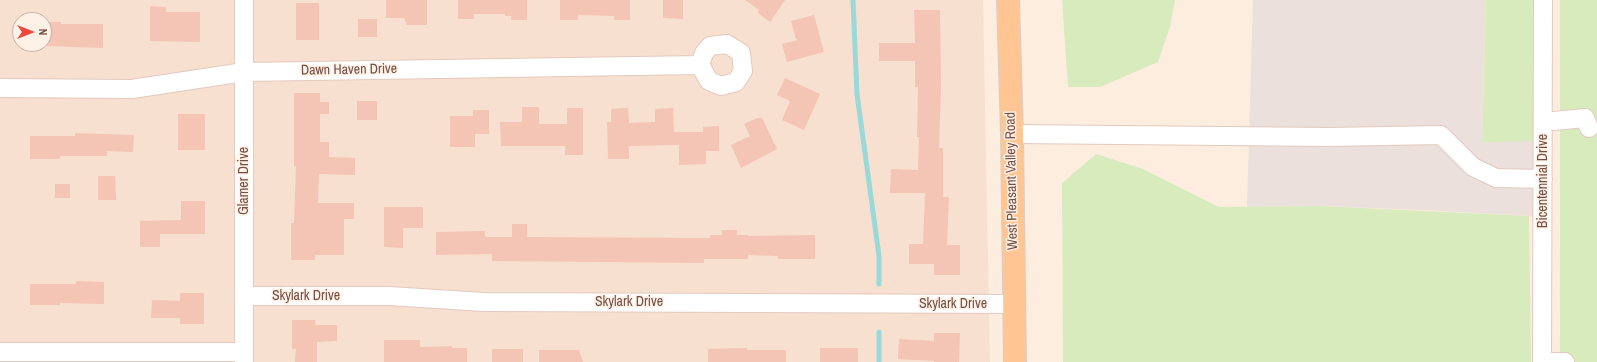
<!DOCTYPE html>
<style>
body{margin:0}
#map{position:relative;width:1597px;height:362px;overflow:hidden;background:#fdeddf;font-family:"Archivo Narrow",sans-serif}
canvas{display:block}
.north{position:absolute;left:12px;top:12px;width:40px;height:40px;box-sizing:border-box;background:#fff1e6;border:1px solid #c7b0a6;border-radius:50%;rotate:90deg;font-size:11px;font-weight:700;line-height:16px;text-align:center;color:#744f46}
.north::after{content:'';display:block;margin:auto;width:14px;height:18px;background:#ee483d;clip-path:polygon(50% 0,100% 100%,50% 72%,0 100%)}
</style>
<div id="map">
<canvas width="1597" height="362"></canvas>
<div class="north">N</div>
</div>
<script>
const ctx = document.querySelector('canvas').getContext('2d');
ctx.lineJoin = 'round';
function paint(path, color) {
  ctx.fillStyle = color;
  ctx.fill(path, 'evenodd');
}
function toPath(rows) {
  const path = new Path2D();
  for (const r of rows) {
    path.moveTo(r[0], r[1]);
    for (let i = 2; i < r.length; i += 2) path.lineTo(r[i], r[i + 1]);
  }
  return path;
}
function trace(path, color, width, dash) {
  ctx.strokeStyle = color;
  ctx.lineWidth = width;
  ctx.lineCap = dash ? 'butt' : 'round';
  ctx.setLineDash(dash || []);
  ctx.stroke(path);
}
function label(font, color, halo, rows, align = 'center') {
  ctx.font = font + ' "Archivo Narrow",sans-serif';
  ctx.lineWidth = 3;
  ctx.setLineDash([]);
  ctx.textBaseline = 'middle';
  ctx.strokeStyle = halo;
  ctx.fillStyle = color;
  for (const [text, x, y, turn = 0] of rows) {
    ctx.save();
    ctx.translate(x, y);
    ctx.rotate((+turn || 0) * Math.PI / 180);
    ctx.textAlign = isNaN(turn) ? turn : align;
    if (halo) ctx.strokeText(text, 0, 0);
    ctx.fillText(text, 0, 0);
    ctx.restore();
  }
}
const residential = toPath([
 [0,0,983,0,990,362,0,362],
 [20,20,44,20,44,44,20,44]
]);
const industrial = toPath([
 [1253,0,1486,0,1482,141,1539,141,1536,218,1529,216,1423,210,1320,206,1247,207]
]);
const green = toPath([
 [1062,0,1175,0,1170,27,1158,62,1100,87,1068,87],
 [1486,0,1535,0,1539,141,1482,142],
 [1560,0,1597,0,1597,362,1560,362],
 [1096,154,1143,169,1219,207,1320,206,1529,216,1531,362,1063,362,1062,183]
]);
const stream = toPath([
 [853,0,857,94,879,256,879,284],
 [879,332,879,362]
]);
const building = toPath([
 [386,0,427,0,427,25,407,25,404,18,386,18],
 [458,0,527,0,527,20,511,20,511,16,505,16,505,14,474,14,474,19,458,19],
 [560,0,630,0,630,20,614,20,614,16,578,15,578,20,560,20],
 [663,0,683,0,683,19,663,18],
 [745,0,785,0,770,22,758,13,759,10],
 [296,3,319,3,319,40,296,40],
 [150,6,166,7,166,12,200,12,200,42,150,41],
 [914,10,940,10,941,87,939,148,943,148,943,197,949,197,947,245,960,245,960,275,934,275,934,264,909,264,909,244,923,244,925,193,890,193,891,169,918,170,919,137,917,137,918,87,915,87,915,61,879,61,879,43,915,43],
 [814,15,824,52,787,62,782,44,798,40,796,39,791,21],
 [358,19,377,19,377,37,358,37],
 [44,22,61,22,61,24,103,24,103,48,44,46],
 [785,78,820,94,804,130,782,120,790,101,777,95],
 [294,93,320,93,320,102,329,102,329,114,320,114,320,142,329,142,329,157,355,158,355,175,319,174,318,203,354,203,354,219,344,219,344,255,315,255,315,260,291,260,291,223,294,223,296,166,294,166],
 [357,101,377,101,377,120,357,120],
 [522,107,539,107,539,124,567,124,567,108,583,108,583,155,565,155,565,146,501,146,500,122,522,122],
 [628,108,629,123,655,122,655,109,673,108,674,132,703,132,703,127,719,126,719,151,706,151,706,164,679,165,679,145,629,146,629,159,608,159,607,122,611,122,611,109],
 [473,110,489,110,489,134,475,134,475,147,450,147,450,116,473,116],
 [178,114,205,114,205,150,178,150],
 [757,118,762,118,777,149,741,168,731,145,750,136,744,124],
 [75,133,134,135,133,152,107,151,107,156,60,156,60,159,30,159,30,136,75,136],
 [98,176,115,176,116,200,98,200],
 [55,184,70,184,70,198,55,198],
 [181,201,205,201,205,234,160,234,160,247,140,247,140,221,181,220],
 [384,207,423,207,423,228,403,228,403,248,384,247],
 [512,224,527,224,527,237,710,238,710,235,722,235,722,230,737,230,737,235,748,235,748,236,815,235,815,259,778,259,778,256,748,255,748,259,704,259,704,263,492,261,492,254,436,255,436,232,485,231,485,237,512,237],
 [76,281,104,282,104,304,60,303,60,305,30,305,30,284,76,284],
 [180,293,204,293,204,324,180,324,180,318,151,318,152,300,180,301],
 [292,320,315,320,315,325,337,325,337,341,317,342,317,362,295,362,296,349,292,349],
 [934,333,960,333,959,362,934,362,934,361,898,359,899,339,934,341],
 [384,340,420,340,420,347,452,346,452,348,467,348,467,362,384,362],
 [747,348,747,350,786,350,786,362,708,362,708,349],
 [820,348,858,348,858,362,820,362],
 [492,349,523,349,523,362,492,362],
 [539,350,579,350,583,362,539,362]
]);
const minor = toPath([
 [244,0,244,362],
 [727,44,741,53,743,71,736,82,721,86,709,81,700,65,704,53,710,46,727,44],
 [0,88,132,89,244,72,700,65],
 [1543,122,1585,118,1589,128],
 [1012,134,1329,137,1441,135,1473,167,1496,178,1543,179],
 [244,296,389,296,484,302,1015,304],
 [0,352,244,352],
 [1542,362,1543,0],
 [1542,362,1565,362]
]);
const major = toPath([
 [1008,0,1012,134,1015,362]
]);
const streetNames = [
 ["Dawn Haven Drive",349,70,-1],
 ["Glamer Drive",244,181,-90],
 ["West Pleasant Valley Road",1012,181,-91],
 ["Bicentennial Drive",1543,181,-90],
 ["Skylark Drive",306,296],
 ["Skylark Drive",629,302],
 ["Skylark Drive",953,304]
];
paint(residential, '#f7e0d0');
paint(industrial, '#ebe0db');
paint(green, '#d7ebbd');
trace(stream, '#99d9d9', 5);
paint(building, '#f4c4b5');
trace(minor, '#e3c9be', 20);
trace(major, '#d8cecb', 24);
trace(minor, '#fff', 18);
trace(major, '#ffc694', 22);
label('14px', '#744f46', '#fff1e6', streetNames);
</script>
